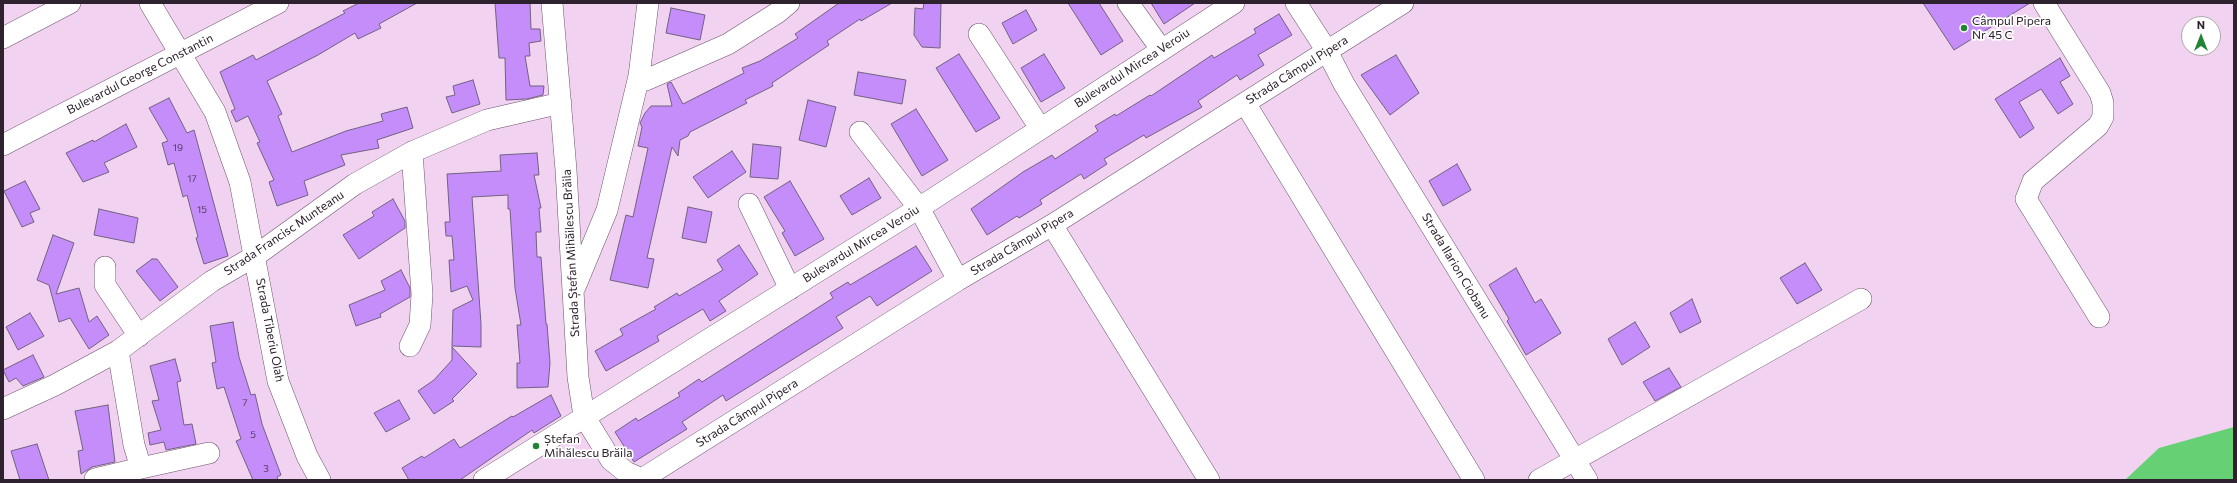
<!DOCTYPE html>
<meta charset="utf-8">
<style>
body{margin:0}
#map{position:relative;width:2237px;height:483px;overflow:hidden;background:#f1d2f0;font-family:Commissioner,sans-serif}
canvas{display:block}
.frame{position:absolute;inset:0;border:4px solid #2d222d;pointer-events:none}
.north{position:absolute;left:2181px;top:16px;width:40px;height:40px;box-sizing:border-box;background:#fff;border:1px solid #aba7ab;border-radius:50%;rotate:0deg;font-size:11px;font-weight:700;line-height:16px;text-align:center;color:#2d222d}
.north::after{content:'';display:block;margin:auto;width:14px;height:18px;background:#228437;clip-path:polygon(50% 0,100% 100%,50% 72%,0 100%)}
</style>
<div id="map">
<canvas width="2237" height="483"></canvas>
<div class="frame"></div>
<div class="north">N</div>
</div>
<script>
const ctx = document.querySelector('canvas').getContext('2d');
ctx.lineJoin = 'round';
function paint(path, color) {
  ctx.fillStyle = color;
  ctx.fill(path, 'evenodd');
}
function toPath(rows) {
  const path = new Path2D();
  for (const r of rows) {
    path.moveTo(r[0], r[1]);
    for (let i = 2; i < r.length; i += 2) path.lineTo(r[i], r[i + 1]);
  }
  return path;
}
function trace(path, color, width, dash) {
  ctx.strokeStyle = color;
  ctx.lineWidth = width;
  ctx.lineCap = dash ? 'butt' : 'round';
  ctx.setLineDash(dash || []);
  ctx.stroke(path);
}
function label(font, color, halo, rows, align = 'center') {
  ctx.font = font + ' Commissioner,sans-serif';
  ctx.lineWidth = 3.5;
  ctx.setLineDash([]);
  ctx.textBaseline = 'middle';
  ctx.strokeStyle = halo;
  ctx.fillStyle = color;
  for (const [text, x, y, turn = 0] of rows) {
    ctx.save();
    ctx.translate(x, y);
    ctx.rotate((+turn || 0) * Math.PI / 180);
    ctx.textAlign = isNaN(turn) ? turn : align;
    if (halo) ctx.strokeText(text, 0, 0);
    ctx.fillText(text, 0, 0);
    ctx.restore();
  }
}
const water = toPath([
 [2234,427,2234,480,2125,480,2159,448]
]);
const building = toPath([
 [359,3,417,3,379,24,381,28,358,39,355,33,318,55,267,81,282,114,278,116,292,152,346,131,383,121,381,114,407,107,413,128,377,140,379,148,341,155,345,165,304,181,308,195,277,206,269,182,274,180,257,143,260,142,248,116,236,122,231,111,235,109,220,72,253,55,256,60,345,13,343,11,359,3],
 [495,3,530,3,531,29,540,29,541,41,529,43,530,56,525,56,530,86,544,86,543,95,527,99,506,100,505,58,499,58,495,3],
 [839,3,892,3,861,21,860,19,827,41,829,45,772,83,773,86,745,100,747,103,690,132,688,136,680,140,678,156,672,147,647,258,654,259,648,288,610,280,626,215,633,217,648,148,638,146,642,127,640,123,645,113,651,106,672,106,667,84,671,82,683,104,744,73,742,68,760,61,798,38,795,34,839,3],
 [924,3,941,3,940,48,922,47,914,35,915,8,923,9,924,3],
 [1068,3,1099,3,1123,41,1101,55,1068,3],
 [1151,3,1195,3,1164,24,1151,3],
 [1923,3,2030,3,1954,50,1923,3],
 [671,8,705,15,700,40,666,33,671,8],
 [1026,10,1037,30,1013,44,1002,23,1026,10],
 [1279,14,1292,35,1258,55,1264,65,1240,80,1237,75,1198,101,1202,107,1146,138,1144,135,1104,159,1107,164,1084,179,1081,174,1040,200,1042,204,1019,218,1017,216,987,235,971,209,1023,172,1052,155,1055,159,1098,131,1095,126,1115,114,1116,116,1150,95,1151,96,1212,55,1214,58,1256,33,1254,29,1279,14],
 [959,54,1000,118,976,132,936,68,959,54],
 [1044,54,1065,88,1041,102,1021,68,1044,54],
 [1396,55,1419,93,1390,115,1361,75,1396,55],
 [2060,58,2070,76,2060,82,2073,104,2058,114,2041,89,2019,102,2034,128,2020,138,1995,99,2060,58],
 [858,72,906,80,902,104,854,95,858,72],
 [473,80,480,104,452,113,446,97,455,95,453,86,473,80],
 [169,98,187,133,194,130,228,256,204,264,196,238,198,237,187,195,183,197,174,163,168,165,162,143,168,141,149,108,169,98],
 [808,100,836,107,826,147,799,140,808,100],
 [916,109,948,160,922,176,891,124,916,109],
 [126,124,137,147,104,163,109,172,83,182,66,153,93,140,94,142,126,124],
 [753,144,781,147,778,179,750,177,753,144],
 [732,151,746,172,708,198,693,177,732,151],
 [537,153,539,175,534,175,541,208,539,208,541,232,536,232,537,257,541,257,546,324,547,324,550,363,548,387,517,388,517,363,520,363,517,325,521,325,515,288,510,209,508,209,508,195,472,197,481,324,481,347,452,346,453,310,473,300,467,286,451,292,449,260,454,260,452,236,446,236,445,222,450,222,447,174,501,171,500,155,537,153],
 [1457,164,1471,190,1443,206,1429,181,1457,164],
 [869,178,881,198,852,215,840,196,869,178],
 [25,181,40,209,30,213,34,222,22,227,4,191,25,181],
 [790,181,824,239,795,256,782,233,785,231,764,197,790,181],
 [393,199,405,221,405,228,359,259,343,235,374,216,372,212,393,199],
 [688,207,712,212,706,243,682,238,688,207],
 [99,209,138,218,134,243,94,235,99,209],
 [53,235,74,243,56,294,79,288,89,322,97,316,109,335,89,349,70,318,59,322,49,285,37,280,53,235],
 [739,245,758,274,719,301,726,311,710,321,703,309,657,336,659,341,606,371,595,351,623,335,620,329,656,309,654,307,677,293,679,296,723,270,717,260,739,245],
 [916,246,932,271,877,306,870,296,836,317,843,328,726,401,723,395,682,422,687,429,634,462,615,432,636,418,638,421,680,396,678,393,699,379,702,382,805,316,833,298,830,293,848,282,850,285,916,246],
 [152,259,157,259,178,287,160,301,136,271,152,259],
 [1805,263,1822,290,1797,304,1780,278,1805,263],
 [1516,268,1535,303,1541,299,1561,333,1526,355,1507,321,1509,319,1489,285,1516,268],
 [401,270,410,288,410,297,380,314,381,317,356,326,349,305,385,290,381,281,401,270],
 [1692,299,1701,322,1680,333,1670,313,1692,299],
 [30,313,44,336,18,350,6,327,30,313],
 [233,322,239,357,251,395,255,394,262,424,281,475,277,477,278,480,253,480,236,441,241,439,224,387,217,389,212,363,216,362,210,326,233,322],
 [1635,322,1650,347,1622,365,1608,339,1635,322],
 [452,347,477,374,452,399,454,401,434,414,418,391,434,380,452,360,452,347],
 [33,355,44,377,23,386,16,378,9,382,3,370,33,355],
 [175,359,181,381,177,382,184,425,192,424,196,444,166,450,164,442,150,445,148,433,161,430,152,401,159,400,150,366,175,359],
 [1669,368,1681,387,1655,401,1643,382,1669,368],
 [551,395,561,416,534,433,532,430,460,480,409,480,402,468,422,456,424,458,454,439,460,448,512,416,513,417,551,395],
 [399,400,410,419,386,432,374,413,399,400],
 [108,405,115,462,92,467,81,474,78,451,83,450,75,411,108,405],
 [37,444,49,480,20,480,11,451,37,444]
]);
const minor = toPath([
 [150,3,215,112,240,182,278,381,307,456,320,480],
 [552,3,566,170,578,377,584,416,611,460,626,472,642,479],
 [1128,3,1161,49],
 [1296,3,1327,51,1344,84,1587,480],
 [2044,3,2100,93,2103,103,2103,117,2098,126,2033,181,2026,199,2099,317],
 [979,34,1040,128],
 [3,38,70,3],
 [639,76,646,80,728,44,777,13,789,3],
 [1245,103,1474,480],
 [860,132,919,208,958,280],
 [3,145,278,3],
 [749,204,790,289],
 [1052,225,1209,480],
 [105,267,105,285,139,336],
 [575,287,607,210,639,76,648,3],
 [410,346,420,325,422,294,412,152],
 [3,409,55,385,118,351,212,281,255,256,355,184,412,152,487,120,561,103],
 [141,468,209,453],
 [95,479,141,468,134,445,118,351],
 [642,479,958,280,1052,225,1403,3],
 [484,480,919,208,1234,3],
 [1539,480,1861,299]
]);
const markers = [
 [1964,28,4,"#228437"],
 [536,446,4,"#228437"]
];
const numberNames = [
 ["19",178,148],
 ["17",192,179],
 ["15",202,210],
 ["7",245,403],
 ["5",253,435],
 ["3",266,469]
];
const poiNames = [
 ["Câmpul Pipera",1972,21],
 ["Nr 45 C",1972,35],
 ["Ștefan",544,439],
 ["Mihălescu Brăila",544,453]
];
const streetNames = [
 ["Bulevardul Mircea Veroiu",1132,68,-33],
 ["Strada Câmpul Pipera",1297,70,-32],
 ["Bulevardul George Constantin",140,74,-27],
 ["Strada Francisc Munteanu",284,233,-34],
 ["Strada Câmpul Pipera",1022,242,-31],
 ["Bulevardul Mircea Veroiu",861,244,-32],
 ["Strada Ștefan Mihăilescu Brăila",571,253,-93],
 ["Strada Ilarion Ciobanu",1456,266,59],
 ["Strada Tiberiu Olah",270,330,79],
 ["Strada Câmpul Pipera",747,413,-32]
];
paint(water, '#66d075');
paint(building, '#c58df9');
trace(building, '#716181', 1);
trace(minor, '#6d536d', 22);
trace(minor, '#fff', 21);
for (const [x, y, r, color] of markers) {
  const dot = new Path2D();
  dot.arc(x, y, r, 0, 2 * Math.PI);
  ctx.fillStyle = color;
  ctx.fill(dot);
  trace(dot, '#fff', 1.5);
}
label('10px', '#533d60', null, numberNames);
label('12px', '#2d222d', '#fff', poiNames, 'left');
label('12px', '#2d222d', '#fff', streetNames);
</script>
